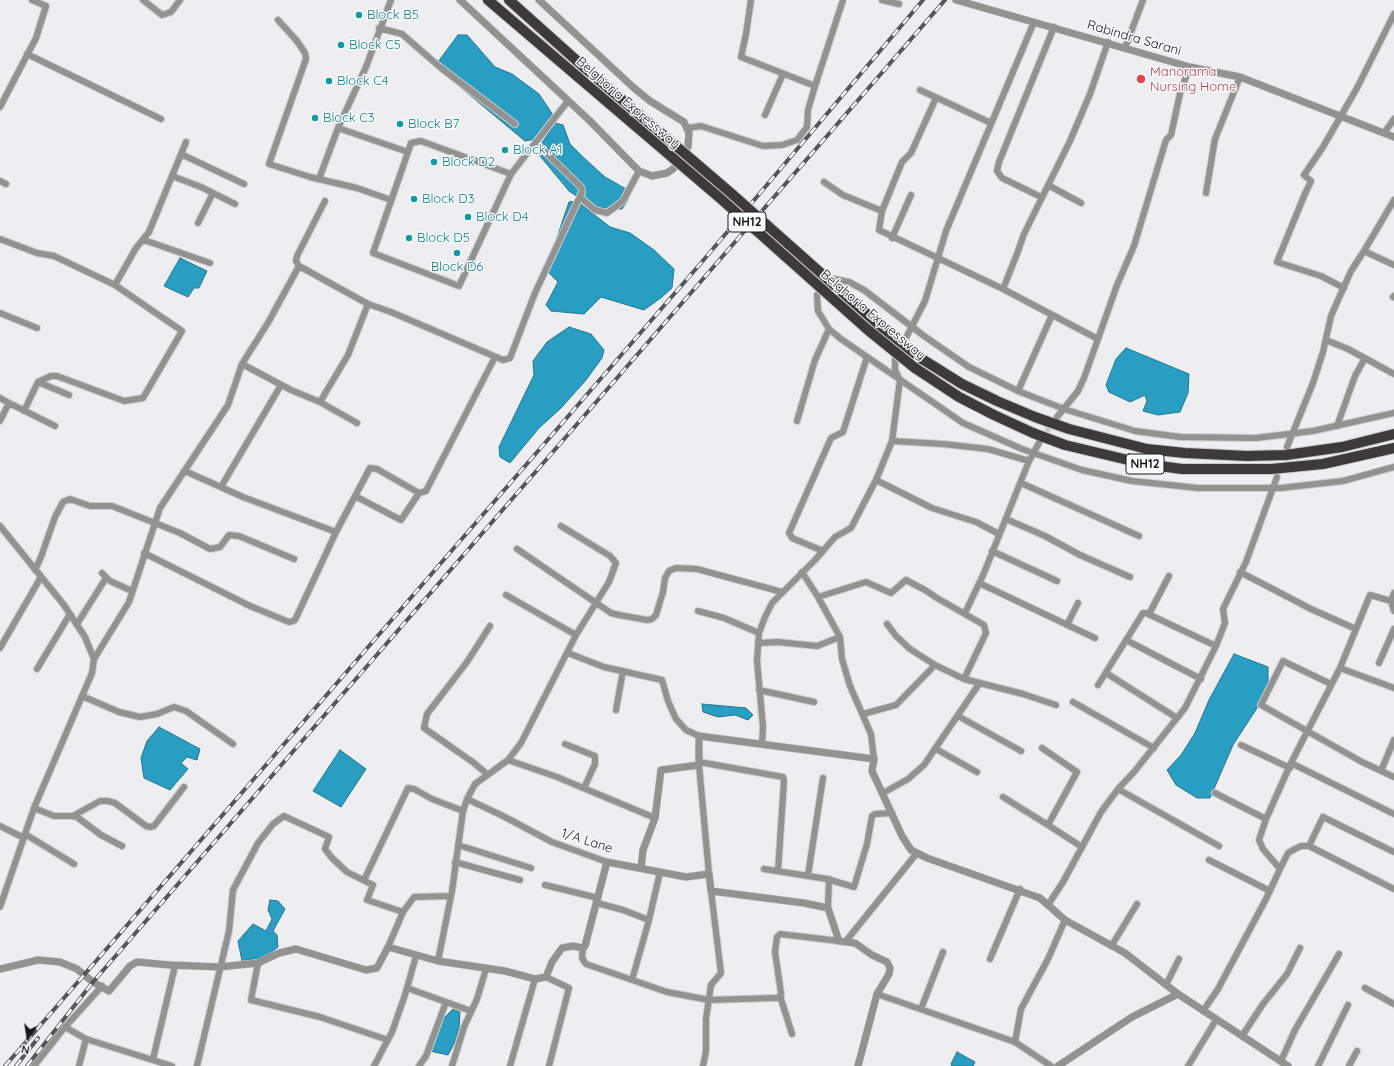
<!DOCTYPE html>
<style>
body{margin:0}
#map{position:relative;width:1394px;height:1066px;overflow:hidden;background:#eeeef1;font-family:Quicksand,sans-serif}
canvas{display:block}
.north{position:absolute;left:8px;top:1018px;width:40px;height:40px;-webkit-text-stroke:3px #fbfcfe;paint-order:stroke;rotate:192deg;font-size:11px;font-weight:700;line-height:16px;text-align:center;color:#181819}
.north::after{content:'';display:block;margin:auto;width:14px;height:18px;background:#181819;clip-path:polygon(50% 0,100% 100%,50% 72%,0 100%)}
</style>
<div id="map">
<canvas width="1394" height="1066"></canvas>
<div class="north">N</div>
</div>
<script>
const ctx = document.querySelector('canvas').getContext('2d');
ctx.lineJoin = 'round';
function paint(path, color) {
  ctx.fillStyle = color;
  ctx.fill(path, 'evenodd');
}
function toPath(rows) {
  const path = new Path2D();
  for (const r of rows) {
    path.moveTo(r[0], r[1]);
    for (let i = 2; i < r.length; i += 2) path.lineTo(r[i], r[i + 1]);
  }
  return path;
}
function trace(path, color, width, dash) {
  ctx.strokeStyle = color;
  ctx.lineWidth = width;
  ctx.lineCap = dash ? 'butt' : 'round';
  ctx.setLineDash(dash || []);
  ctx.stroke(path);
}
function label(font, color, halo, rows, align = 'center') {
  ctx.font = font + ' Quicksand,sans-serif';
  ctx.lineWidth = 3;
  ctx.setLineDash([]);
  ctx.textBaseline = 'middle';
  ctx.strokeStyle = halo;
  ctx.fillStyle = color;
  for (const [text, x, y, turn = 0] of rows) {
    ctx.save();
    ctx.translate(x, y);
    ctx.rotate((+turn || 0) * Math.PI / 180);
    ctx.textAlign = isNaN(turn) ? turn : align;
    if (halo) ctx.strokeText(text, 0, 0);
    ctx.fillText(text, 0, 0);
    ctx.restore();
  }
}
const water = toPath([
 [458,35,467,35,495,67,512,74,539,94,553,115,536,139,525,141,435,66,458,35],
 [555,123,563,125,570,144,584,158,605,177,626,189,628,200,622,209,608,209,590,205,569,191,540,156,538,149,555,123],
 [577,201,610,227,630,233,654,250,674,269,672,288,662,297,644,310,601,297,584,314,551,311,546,305,558,282,546,270,569,202,577,201],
 [180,258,207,271,199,288,194,288,188,297,164,286,180,258],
 [569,327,591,334,604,350,602,358,586,380,561,408,539,428,510,463,500,457,499,447,534,375,533,361,547,342,569,327],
 [1126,348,1189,374,1188,393,1180,412,1158,415,1143,411,1147,401,1145,395,1130,402,1109,392,1106,385,1116,359,1126,348],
 [1234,654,1268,667,1268,684,1257,708,1233,745,1210,798,1197,798,1176,785,1167,770,1181,755,1195,733,1209,700,1234,654],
 [702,704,746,708,753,715,748,720,735,715,718,717,703,712,702,704],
 [159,727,200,749,197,760,187,757,181,763,188,769,170,790,144,778,141,758,147,741,159,727],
 [340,750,366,769,341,807,313,791,340,750],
 [270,900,278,901,285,909,273,931,277,935,278,947,265,957,242,961,238,941,253,924,266,931,272,919,268,910,270,900],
 [453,1009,460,1012,459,1028,454,1044,448,1055,430,1051,444,1018,453,1009],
 [957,1052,975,1062,973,1066,952,1066,951,1064,957,1052]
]);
const minorTunnel = toPath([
 [1041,439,1054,421]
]);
const minor = toPath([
 [143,0,162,15,171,12,180,0],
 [391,0,366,67,338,128,408,152,411,143,421,141,511,174,568,101],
 [751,0,746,34,741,57,815,86],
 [882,0,899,4],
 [278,20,297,41,305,53,306,59,269,164,310,177,357,188,391,200],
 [379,28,402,34,441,68,515,124],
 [1125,48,1143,0],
 [27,54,161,119],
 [920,90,991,123],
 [936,98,911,153,902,162,882,211,879,230,1003,289,1098,339,1084,378,1078,391,1057,417],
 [0,107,36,38,46,6,32,0],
 [765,115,783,74],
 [688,128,701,126,763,146,782,145,797,140,807,127,808,110,815,86,843,0],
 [1384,133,1394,119],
 [408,152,373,253,459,286,511,174],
 [181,154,244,184],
 [172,176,201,187,235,204],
 [319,179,338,128],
 [0,181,6,184],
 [824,182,843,195,882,211],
 [1048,185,1081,203],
 [1206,193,1215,139,1240,77],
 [580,197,595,210,607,213,623,201,639,171],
 [1041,197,1002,178,997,171,999,162,1054,27],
 [198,223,213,193],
 [892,238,911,195],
 [0,239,37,253,54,256,115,285,136,248,149,232,186,142],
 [144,240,210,263],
 [1364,251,1394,265],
 [299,266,296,261,297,256,325,201],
 [1344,288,1321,276,1277,262,1304,196,1311,181,1304,175,1323,147,1357,88,1394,14],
 [1003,289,1017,254,1024,234,1070,141,1090,94,1108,42],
 [1393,297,1394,296],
 [0,313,37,328],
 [1098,339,1117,285,1134,246,1166,140,1171,135,1181,89,1190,67],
 [1326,340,1348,349,1394,374],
 [242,364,291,390,320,402,357,423],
 [38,382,51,376,57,376,124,401,143,398,182,331,115,285],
 [1018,391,1052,315],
 [0,398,9,403,0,421],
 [320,402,348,355,368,304],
 [9,403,55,426],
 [24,411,38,382,69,395],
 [1394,413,1313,431,1256,438,1180,437,1135,431,1064,409,1018,391,969,367,924,336,864,290,849,282,834,279,827,283,817,295,818,311,829,329,841,339,963,423,1022,449,1082,470,1132,481,1198,488,1281,488,1343,481,1394,467],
 [797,421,815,360,829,329],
 [1337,426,1355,376,1365,358],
 [892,441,943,444,988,449,1029,461],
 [1287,447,1313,383,1323,352,1331,316,1351,271,1364,251,1394,200],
 [185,471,243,497,336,532,370,468,377,469,419,493,426,491,495,357],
 [876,480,932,508,976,522,999,534],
 [1021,483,1139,536],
 [221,487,281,385],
 [355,496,401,520,419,493],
 [1006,519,1045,536,1080,555,1130,577],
 [0,526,64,605,85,637,94,659,92,673,34,808,0,907],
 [517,549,611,613,619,615,647,620,652,619,656,615,663,592,665,578,669,571,676,568,697,569,782,592],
 [823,551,792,538,789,533,831,438,843,432,867,357],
 [992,551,1057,581],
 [144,553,250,606,289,622,293,621,295,620,336,532],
 [35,570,41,557,55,517,63,502,70,499,90,506,112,506,180,533,210,549,220,547,229,535,239,536,294,559],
 [802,572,818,597,840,637,842,659,850,686,871,734,874,759],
 [1240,572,1311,609,1356,629],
 [102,573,110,581,132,591],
 [979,583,1095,638],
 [506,595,576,635],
 [818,597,866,582,891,593,906,580,925,590,937,598,984,625,986,633,964,679],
 [1391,601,1394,611],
 [698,611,724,618,759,633],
 [965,613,984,573,1029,461,1040,441],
 [1149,614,1169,576],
 [77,624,106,578],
 [887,624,896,636,910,649,935,665,964,679,1023,694,1056,705],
 [1067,625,1078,603],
 [1126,640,1201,679],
 [760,643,778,642,817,646,840,637],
 [0,648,41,577],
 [568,653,604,667,662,680,668,701,676,719,686,730,699,736],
 [94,659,129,602,160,508,228,405,242,364,269,321,299,266,368,304,391,312,503,360,510,358,535,293,582,192,581,187,536,143],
 [1379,663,1394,629],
 [1340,668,1394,688],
 [37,669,70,614],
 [1106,673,1177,718],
 [1331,684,1283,661,1261,705,1362,762,1394,777],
 [1098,685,1143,613,1146,613,1216,646],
 [759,690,814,702],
 [82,696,119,712,140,717,157,714,174,707,186,711,233,744],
 [1073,702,1154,748],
 [616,710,623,671],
 [863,714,896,705,935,665],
 [958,716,1021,751],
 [565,744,595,756,595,764,584,788],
 [762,744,763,727,757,661,759,633,765,617,772,603,815,560,835,537,851,528,876,480,892,441,900,380,895,370,895,359,925,301,946,231,1034,22],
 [1241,745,1290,768],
 [1042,748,1077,772,1048,825,1082,847],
 [936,749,977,772],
 [508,760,557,777,655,818],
 [699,762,783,777,784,781,778,871],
 [1291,763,1394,814],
 [699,765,709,874],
 [1381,771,1394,740],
 [487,774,474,763,424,728,427,714,467,662,490,626],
 [1118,789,1219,846],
 [883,793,908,779,924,765,979,684],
 [1215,793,1266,819],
 [1003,797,1048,825],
 [467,799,503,816,552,842,607,862],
 [34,808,54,816,73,816,77,817,101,835,122,846],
 [73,816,100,801,108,801,115,803,146,826,150,827,154,826,184,787],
 [0,826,24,838],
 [25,834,74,864],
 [458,845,531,868],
 [1309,846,1323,817,1394,852],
 [1209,860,1270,891],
 [455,862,520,880],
 [764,869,827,879,854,887,867,844,872,816,875,814,892,813],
 [1280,869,1288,853,1293,850,1301,846,1309,846,1394,889],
 [808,875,823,778],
 [364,880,408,788,414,789,432,799,463,811],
 [545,885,598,898],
 [597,903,623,910,649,920],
 [1048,905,1063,882,1101,812,1118,789,1134,772,1185,708,1216,646,1225,623,1223,609,1246,562,1277,477],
 [828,908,829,879],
 [403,912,414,897,451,896],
 [846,941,917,853],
 [1112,945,1137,904],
 [583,948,582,958,586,964,667,992,709,1000,774,998,779,998,781,993,775,952,777,937,780,934,839,941],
 [990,959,1020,889],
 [438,961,452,891,463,811,467,799,475,784,508,760,521,743,576,635,609,582,616,563,610,556,561,526],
 [258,963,251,1000,320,1017,388,1040],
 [546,977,569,988,549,1066],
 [632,980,649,920,660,872],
 [1166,985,1179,959],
 [407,988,471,1011],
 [1365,988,1394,1004],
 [877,994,1015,1042,1051,1066],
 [781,996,781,999,792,1034],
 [921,1009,943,952],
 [1203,1011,1218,989,1266,899,1280,869,1263,849,1259,840,1266,819,1291,763,1340,668,1370,595,1391,601,1394,593],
 [65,1027,86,1039,172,1066],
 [1242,1036,1263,1004,1287,974,1300,948],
 [1015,1042,1021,1009,1048,959,1065,920],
 [153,1059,175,966],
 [1281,1061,1295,1030,1339,954],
 [34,1066,65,1027,102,986],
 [79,1066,86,1039],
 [197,1066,229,931,233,890,258,843,273,824,284,816,329,837,325,849,332,858,347,872,373,885,367,900,403,912,388,947],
 [374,1066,392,1032,405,995,416,956],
 [419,1066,426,1056,446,1002],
 [452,1066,464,1027,477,999,486,969],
 [510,1066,535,979],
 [703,1066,706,1051,706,1019,711,985,721,973,711,891],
 [1188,1066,1216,1020],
 [1318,1066,1348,1005],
 [1349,1066,1357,1051]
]);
const tertiary = toPath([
 [460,0,589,120,639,171,652,176,667,173,673,169,682,159,688,147,689,133,684,122,650,101,634,88,539,0],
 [956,0,1190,67,1240,77,1394,137],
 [641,868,643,850,655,818,661,770,699,765,699,736,874,759,872,771,902,836,911,850,927,858,1040,898,1065,920,1125,953,1178,994],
 [0,969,38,960,60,962,77,969,93,982,109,991,130,966,137,962,170,965,219,967,258,963,279,953,296,949,366,970,377,968,388,947,438,961,505,971,535,979,546,977,552,962,562,948,573,946,583,948,585,946,607,862,686,877,709,874,711,891,804,903,828,908,839,941,855,943,872,955,887,962,890,968,889,974,877,994,858,1066],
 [1058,1066,1132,1017,1178,994,1288,1066]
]);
const trunk = toPath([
 [488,0,578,77],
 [509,0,585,68],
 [922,359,962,384,997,401,1035,417,1069,429,1147,449,1185,453,1247,456,1286,455,1342,447,1394,434],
 [915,368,959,397,994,415,1033,433,1065,445,1145,464,1182,469,1271,469,1323,464,1394,448]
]);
const rail = toPath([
 [5,1066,701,263,923,0],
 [16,1066,38,1038],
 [27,1066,93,982,945,0]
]);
const trunkBridge = toPath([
 [585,68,732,194,877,323,922,359],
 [578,77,721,199,868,330,915,368]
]);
const markers = [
 [359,15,4,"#0f9aa8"],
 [341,45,4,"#0f9aa8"],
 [1141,79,5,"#e0444e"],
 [329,81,4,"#0f9aa8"],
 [315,118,4,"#0f9aa8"],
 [400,124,4,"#0f9aa8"],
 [505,150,4,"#0f9aa8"],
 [434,162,4,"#0f9aa8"],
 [414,199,4,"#0f9aa8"],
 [468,217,4,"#0f9aa8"],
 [409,238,4,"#0f9aa8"],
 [457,253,4,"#0f9aa8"]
];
const shields = [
 [747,222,38],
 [1145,464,38]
];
const shieldNames = [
 ["NH12",747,222],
 ["NH12",1145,464]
];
const cultureNames = [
 ["Block B5",367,15],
 ["Block C5",349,45],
 ["Block C4",337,81],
 ["Block C3",323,118],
 ["Block B7",408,124],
 ["Block A1",513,150],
 ["Block D2",442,162],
 ["Block D3",422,199],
 ["Block D4",476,217],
 ["Block D5",417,238],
 ["Block D6",457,267,"center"]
];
const streetNames = [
 ["Rabindra Sarani",1134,38,16],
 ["Belghoria Expressway",628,103,41],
 ["Belghoria Expressway",873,315,40],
 ["1/A Lane",587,841,18]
];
const healthNames = [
 ["Manorama",1150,72],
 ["Nursing Home",1150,87]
];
paint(water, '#289fc2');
trace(water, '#23768f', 1);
trace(minorTunnel, '#ceced1', 6, [6, 3]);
trace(minor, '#ccccce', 8);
trace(tertiary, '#ccccce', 8);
trace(trunk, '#ccccce', 12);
trace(minor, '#929291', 6);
trace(tertiary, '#929291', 7);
trace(trunk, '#3c3a3a', 10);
trace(rail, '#565658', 4);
trace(rail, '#fbfcfe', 2.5, [8]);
trace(trunkBridge, '#ccccce', 12, []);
trace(trunkBridge, '#3c3a3a', 10);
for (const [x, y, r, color] of markers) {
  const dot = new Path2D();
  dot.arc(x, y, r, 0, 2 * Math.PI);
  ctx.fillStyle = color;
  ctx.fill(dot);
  trace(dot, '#fbfcfe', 1.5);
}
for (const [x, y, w] of shields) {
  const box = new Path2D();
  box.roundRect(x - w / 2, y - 10, w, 20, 3);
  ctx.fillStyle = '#fbfcfe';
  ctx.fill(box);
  trace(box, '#181819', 1);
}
label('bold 12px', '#181819', null, shieldNames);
label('13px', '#0d838f', '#fbfcfe', cultureNames, 'left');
label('13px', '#181819', '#fbfcfe', streetNames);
label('13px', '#be3a42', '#fbfcfe', healthNames, 'left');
</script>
